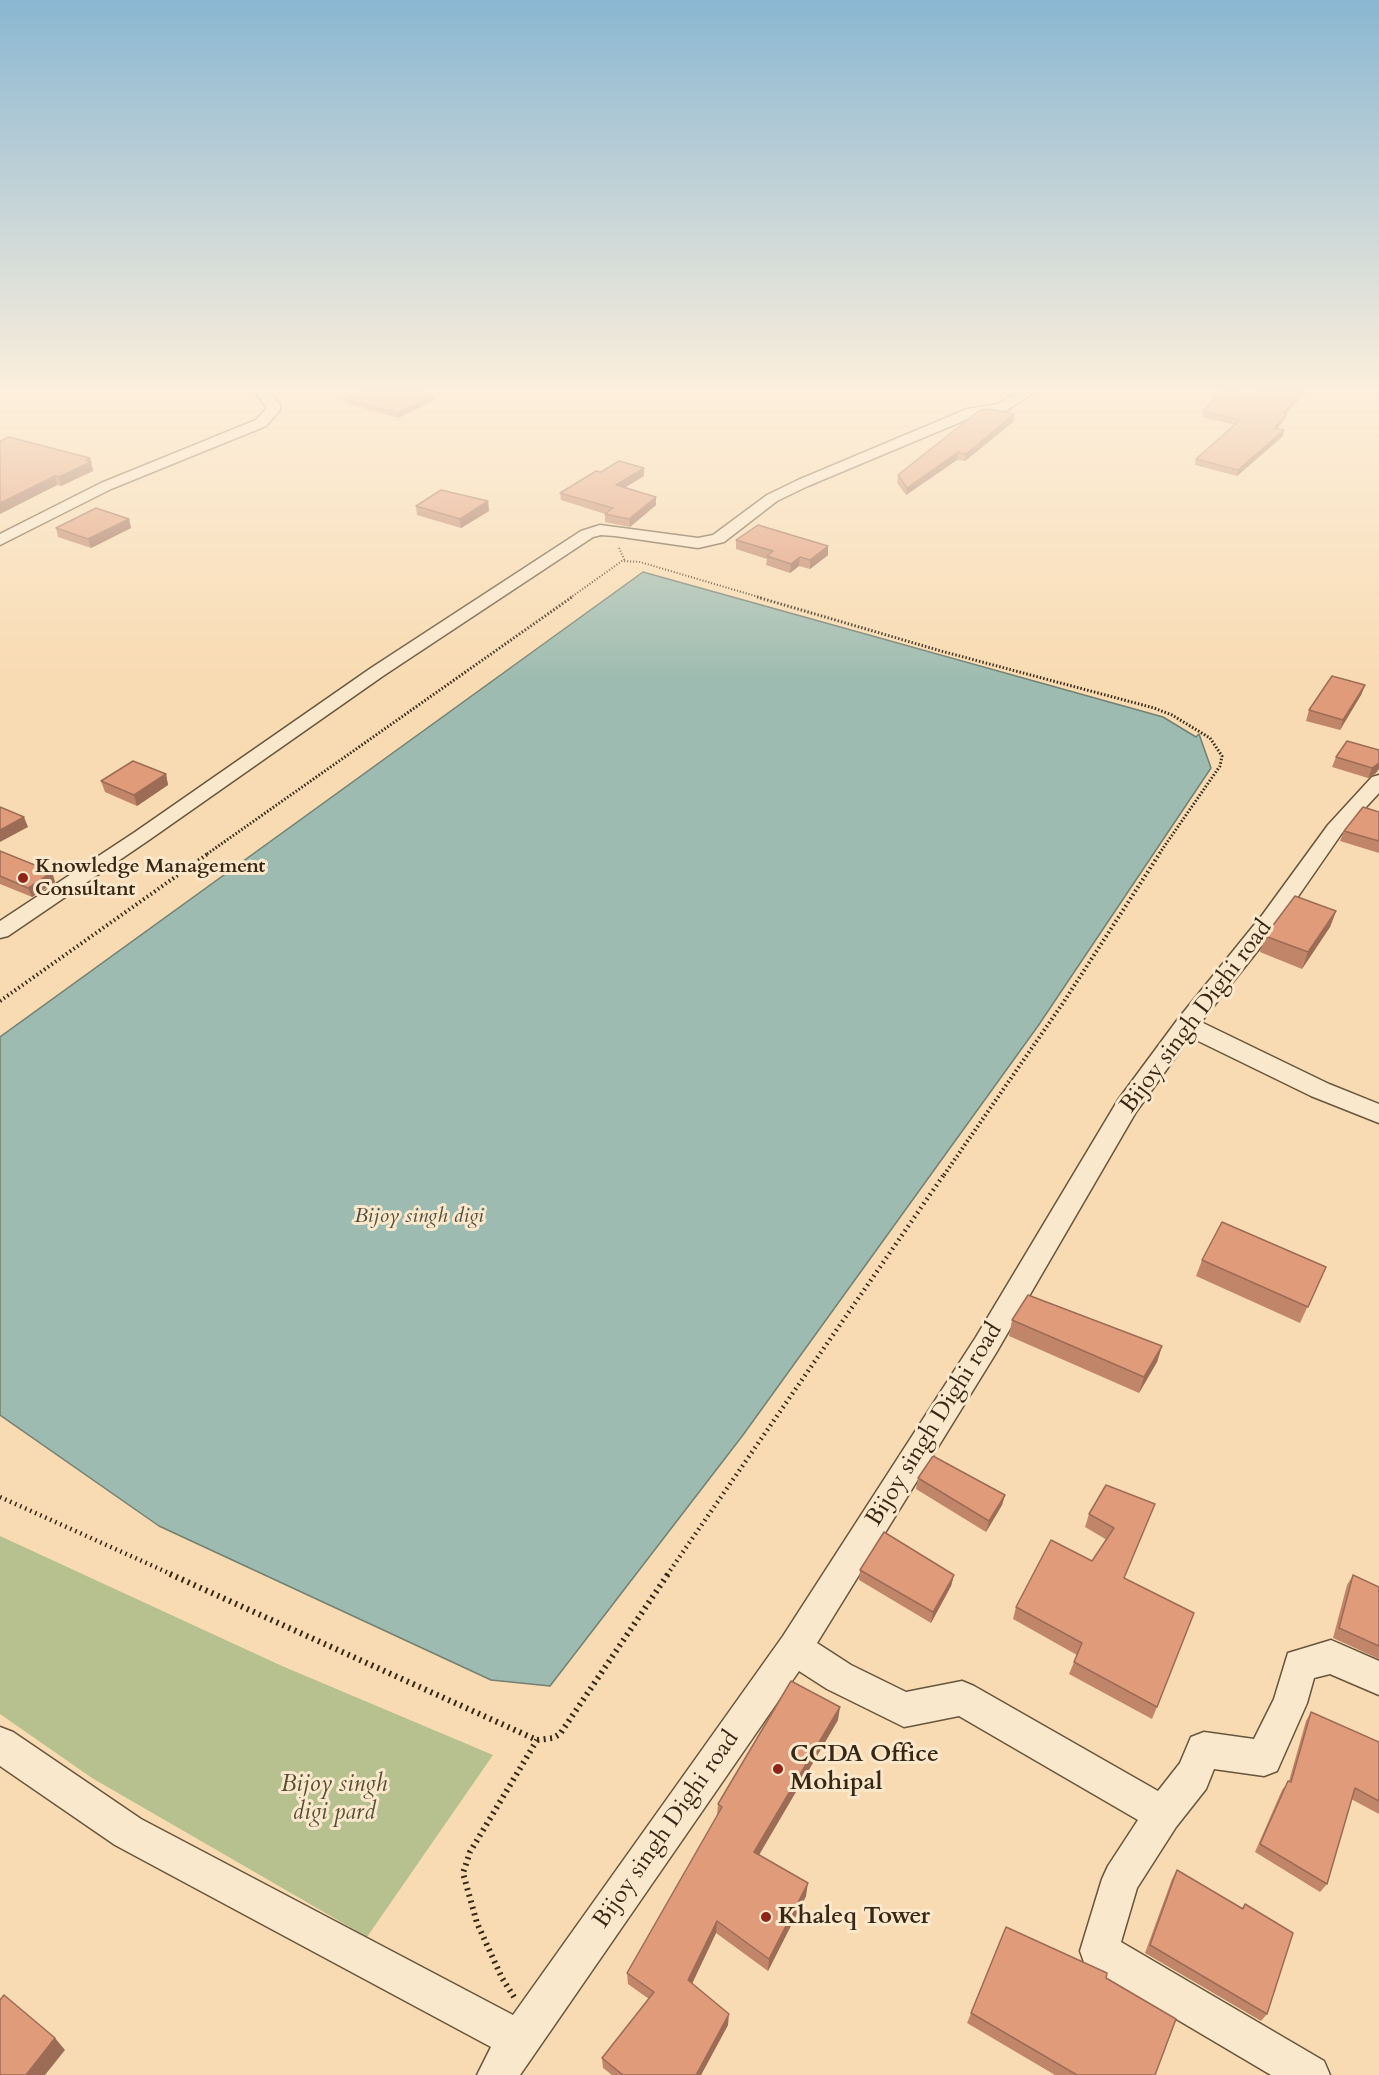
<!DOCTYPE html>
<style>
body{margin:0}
canvas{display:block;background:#f8dbb2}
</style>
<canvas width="1379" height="2075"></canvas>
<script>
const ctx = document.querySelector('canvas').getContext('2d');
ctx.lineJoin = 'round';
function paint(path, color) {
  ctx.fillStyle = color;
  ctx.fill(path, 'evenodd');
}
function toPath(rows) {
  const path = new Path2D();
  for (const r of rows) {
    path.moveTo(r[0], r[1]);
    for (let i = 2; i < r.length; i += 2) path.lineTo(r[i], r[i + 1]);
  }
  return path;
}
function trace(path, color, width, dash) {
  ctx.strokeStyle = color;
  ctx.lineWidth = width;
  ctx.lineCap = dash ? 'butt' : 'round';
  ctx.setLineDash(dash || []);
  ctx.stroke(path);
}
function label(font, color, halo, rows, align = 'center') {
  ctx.font = font + ' Cardo,serif';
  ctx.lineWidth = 6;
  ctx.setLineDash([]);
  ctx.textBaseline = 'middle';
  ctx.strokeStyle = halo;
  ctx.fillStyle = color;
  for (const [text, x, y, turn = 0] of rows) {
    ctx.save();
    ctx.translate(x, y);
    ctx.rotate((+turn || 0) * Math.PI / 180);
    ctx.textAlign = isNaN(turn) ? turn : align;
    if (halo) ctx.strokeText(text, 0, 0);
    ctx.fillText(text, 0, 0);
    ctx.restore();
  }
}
const green = toPath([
 [0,1536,282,1666,493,1755,367,1937,92,1778,0,1714]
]);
const water = toPath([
 [643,572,1163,717,1196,737,1199,734,1211,768,1038,1026,743,1435,550,1686,491,1680,159,1526,0,1415,0,1037,643,572]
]);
const pathFar4 = toPath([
 [619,548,625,561],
 [570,598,622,561,640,562,762,598]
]);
const pathFar3 = toPath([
 [757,597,941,651,1154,708,1172,715,1210,738,1222,756,1220,766,1159,854],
 [207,854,572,597]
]);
const pathFar2 = toPath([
 [0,1001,209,853],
 [944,1175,1063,1003,1160,853]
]);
const pathFar1 = toPath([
 [0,1497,173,1575],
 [667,1575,945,1173]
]);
const path = toPath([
 [170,1574,537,1740,553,1738,560,1734,668,1574],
 [514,1997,502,1978,477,1923,463,1873,470,1852,537,1740]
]);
const street = toPath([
 [255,392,269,392,280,405,280,410,266,426,111,489,0,545,0,534,101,483,256,420,266,409,266,406,255,392],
 [1018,392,1035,392,1007,410,975,416,808,486,777,501,724,542,698,548,615,536,601,535,593,537,383,676,149,840,8,936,0,938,0,921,135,832,371,668,581,531,600,525,698,538,713,535,767,495,798,480,967,409,998,404,1018,392],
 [1379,775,1379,793,1342,833,1279,924,1201,1022,1329,1084,1379,1104,1379,1123,1311,1096,1190,1037,1136,1112,996,1353,817,1643,851,1665,906,1692,962,1681,974,1686,1158,1791,1180,1763,1191,1737,1204,1732,1254,1739,1274,1699,1288,1653,1331,1640,1379,1661,1379,1695,1330,1674,1314,1678,1307,1703,1277,1771,1264,1776,1214,1769,1206,1789,1176,1827,1137,1888,1121,1942,1324,2061,1330,2075,1271,2075,1085,1965,1080,1951,1102,1879,1108,1866,1138,1820,959,1716,904,1727,827,1689,799,1671,520,2075,477,2075,491,2047,115,1845,0,1766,0,1727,13,1732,141,1819,513,2015,783,1636,976,1337,1118,1100,1178,1019,1263,914,1328,825,1372,777,1379,775]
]);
const wall = toPath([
 [430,395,435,400,398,418,345,403,344,399],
 [1203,411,1286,413,1285,419,1277,428,1283,436,1237,476,1195,465,1196,459,1235,425,1202,417],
 [1014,414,1013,422,965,461,957,460,906,495,897,483,898,475],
 [0,441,90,458,93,471,61,486,57,485,0,514],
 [644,468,644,476,625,487,656,497,656,505,630,527,605,522,605,514,561,500,560,493,601,472],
 [488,501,489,511,461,528,417,515,416,506],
 [129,519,131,528,91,548,58,537,56,528],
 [736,540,828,555,810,569,799,566,790,573,766,565,767,559,736,549],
 [1365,685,1361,695,1340,730,1306,721,1309,710],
 [1379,750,1376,773,1368,778,1332,767,1336,757],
 [166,774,168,785,137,806,105,792,101,781],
 [1379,812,1379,853,1340,841,1344,831],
 [0,851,52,872,55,882,32,897,0,884],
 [1336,911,1330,927,1302,969,1260,952,1265,936],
 [1202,1260,1326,1267,1300,1323,1196,1276],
 [1012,1320,1162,1346,1157,1362,1139,1393,1009,1336],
 [918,1478,1005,1495,1002,1505,986,1532,916,1489],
 [1106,1485,1125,1578,1157,1707,1152,1719,1069,1674,1077,1655,1013,1619,1016,1607,1092,1561,1107,1540,1085,1527,1089,1514],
 [860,1570,954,1575,951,1586,931,1623,859,1580],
 [1353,1575,1379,1587,1379,1659,1333,1638,1347,1585],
 [1311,1712,1379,1742,1379,1814,1351,1799,1327,1884,1320,1892,1255,1852,1282,1790,1289,1781,1306,1721],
 [838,1720,759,1855,806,1896,768,1971,716,1933,692,1984,728,2025,701,2075,612,2075,603,2068,602,2058,649,1999,628,1984,627,1973,717,1816,718,1804],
 [1177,1870,1242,1908,1245,1904,1267,2014,1261,2021,1145,1953,1172,1879],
 [1006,1927,1106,1978,1155,2075,1055,2075,967,2023]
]);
const shadedWall = toPath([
 [426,392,436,392,425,397,424,393],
 [1303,392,1306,392,1282,418,1283,413],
 [434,396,435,400,398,418,397,413],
 [1014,414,1013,422,965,461,966,454],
 [1287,414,1285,419,1273,433,1274,428],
 [1284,430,1283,436,1237,476,1238,470],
 [958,452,957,460,906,495,907,488],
 [90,458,93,471,61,486,59,477],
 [644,468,644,476,616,493,616,485],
 [55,476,57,485,0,514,0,503],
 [656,497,656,505,630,527,629,519],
 [488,501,489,511,461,528,460,519],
 [129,519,131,528,91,548,88,539],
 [828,546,828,555,810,569,810,560],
 [800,557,799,566,790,573,791,564],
 [1365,685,1361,695,1340,730,1343,720],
 [1379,763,1379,769,1376,773,1368,778,1372,768],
 [166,774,168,785,137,806,134,795],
 [24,817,28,827,0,842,0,830],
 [52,872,55,882,32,897,28,888],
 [1336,911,1330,927,1302,969,1308,952],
 [1162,1346,1157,1362,1139,1393,1144,1377],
 [1005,1495,1002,1505,986,1532,989,1521],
 [954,1575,951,1586,931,1623,933,1612],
 [840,1707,838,1720,753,1865,754,1852],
 [808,1883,806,1896,768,1971,769,1959],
 [717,1921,716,1933,688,1992,688,1980],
 [729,2014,728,2025,701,2075,696,2075],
 [55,2038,65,2050,45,2075,26,2075]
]);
const building = toPath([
 [357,392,426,392,424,393,434,396,397,413,344,399,357,392],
 [1220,392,1238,392,1252,395,1255,392,1303,392,1283,413,1287,414,1274,428,1284,430,1238,470,1196,459,1240,420,1203,411,1220,392],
 [988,409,1014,414,966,454,958,452,907,488,898,475,980,410,988,409],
 [9,437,90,458,86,460,91,462,59,477,55,476,0,503,0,441,9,437],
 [619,461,644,468,616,485,656,497,629,519,605,514,613,508,560,493,596,471,601,472,619,461],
 [441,490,488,501,460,519,416,506,441,490],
 [96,508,129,519,88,539,56,528,96,508],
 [758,525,828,546,810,560,800,557,791,564,767,556,773,551,736,540,758,525],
 [1332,676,1365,685,1343,720,1309,710,1332,676],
 [1347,741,1379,750,1379,763,1372,768,1336,757,1347,741],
 [133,761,166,774,134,795,101,781,133,761],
 [0,807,24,817,0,830,0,807],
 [1363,807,1379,812,1379,841,1344,831,1363,807],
 [0,851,52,872,28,888,0,876,0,851],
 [1295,896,1336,911,1308,952,1265,936,1295,896],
 [1222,1222,1326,1267,1308,1307,1202,1260,1222,1222],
 [1028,1295,1162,1346,1144,1377,1012,1320,1028,1295],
 [933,1456,1005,1495,989,1521,918,1478,933,1456],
 [1106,1485,1155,1504,1124,1578,1194,1613,1157,1707,1074,1662,1082,1643,1016,1607,1051,1540,1092,1561,1114,1528,1089,1514,1106,1485],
 [884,1532,954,1575,933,1612,860,1570,884,1532],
 [1353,1575,1379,1587,1379,1646,1339,1628,1353,1575],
 [791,1681,840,1707,754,1852,808,1883,769,1959,717,1921,688,1980,729,2014,696,2075,623,2075,602,2058,654,1992,627,1973,722,1807,718,1804,791,1681],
 [1311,1712,1379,1742,1379,1801,1355,1788,1327,1884,1260,1844,1288,1781,1291,1782,1311,1712],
 [1177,1870,1243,1909,1245,1904,1293,1933,1267,2014,1150,1945,1177,1870],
 [1006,1927,1107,1973,1106,1978,1176,2019,1155,2075,1077,2075,971,2013,1006,1927],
 [4,1995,55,2038,26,2075,0,2075,0,2000,4,1995]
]);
const markers = [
 [23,878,6,"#8f2418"],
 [778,1769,6,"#8f2418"],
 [766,1917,6,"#8f2418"]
];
const poiNames = [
 ["Knowledge Management",35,867],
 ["Consultant",35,890]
];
const waterNames = [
 ["Bijoy singh digi",419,1217]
];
const nearStreetnames = [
 ["Bijoy singh Dighi road",1197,1017,-53],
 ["Bijoy singh Dighi road",935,1425,-58],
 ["Bijoy singh Dighi road",667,1830,-55]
];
const nearPoinames = [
 ["CCDA Office",790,1755],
 ["Mohipal",790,1783],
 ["Khaleq Tower",778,1917]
];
const nearParknames = [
 ["Bijoy singh",334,1785],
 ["digi pard",334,1813]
];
paint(green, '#b7c190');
paint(water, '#9dbbb0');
trace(water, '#748072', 1.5);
trace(street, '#67553c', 3);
trace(pathFar4, '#372815', 2, [1, 2]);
trace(pathFar3, '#372815', 3, [1.5, 2]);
trace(pathFar2, '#372815', 4, [1.5, 3]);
trace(pathFar1, '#372815', 4.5, [1.5, 4]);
trace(path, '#372815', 6, [2, 4.5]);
paint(street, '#fae8cd');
paint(wall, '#c1856a');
paint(shadedWall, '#9d6c56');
paint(building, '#e09b7b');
trace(building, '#9d6c56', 1.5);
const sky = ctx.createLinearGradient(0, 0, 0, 683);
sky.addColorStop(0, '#8ab7d2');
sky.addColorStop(0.57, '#fcefdc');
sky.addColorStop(1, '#fcefdc00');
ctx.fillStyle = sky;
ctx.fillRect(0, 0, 1379, 683);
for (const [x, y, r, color] of markers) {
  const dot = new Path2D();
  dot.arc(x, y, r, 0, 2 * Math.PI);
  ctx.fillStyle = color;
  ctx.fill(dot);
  trace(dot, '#fae8cd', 2);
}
label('bold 20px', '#372815', '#fae8cd', poiNames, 'left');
label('italic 21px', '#504d3c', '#fae8cd', waterNames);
label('24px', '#372815', '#fae8cd', nearStreetnames);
label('bold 24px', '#372815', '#fae8cd', nearPoinames, 'left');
label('italic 24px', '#574e34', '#fae8cd', nearParknames);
</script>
